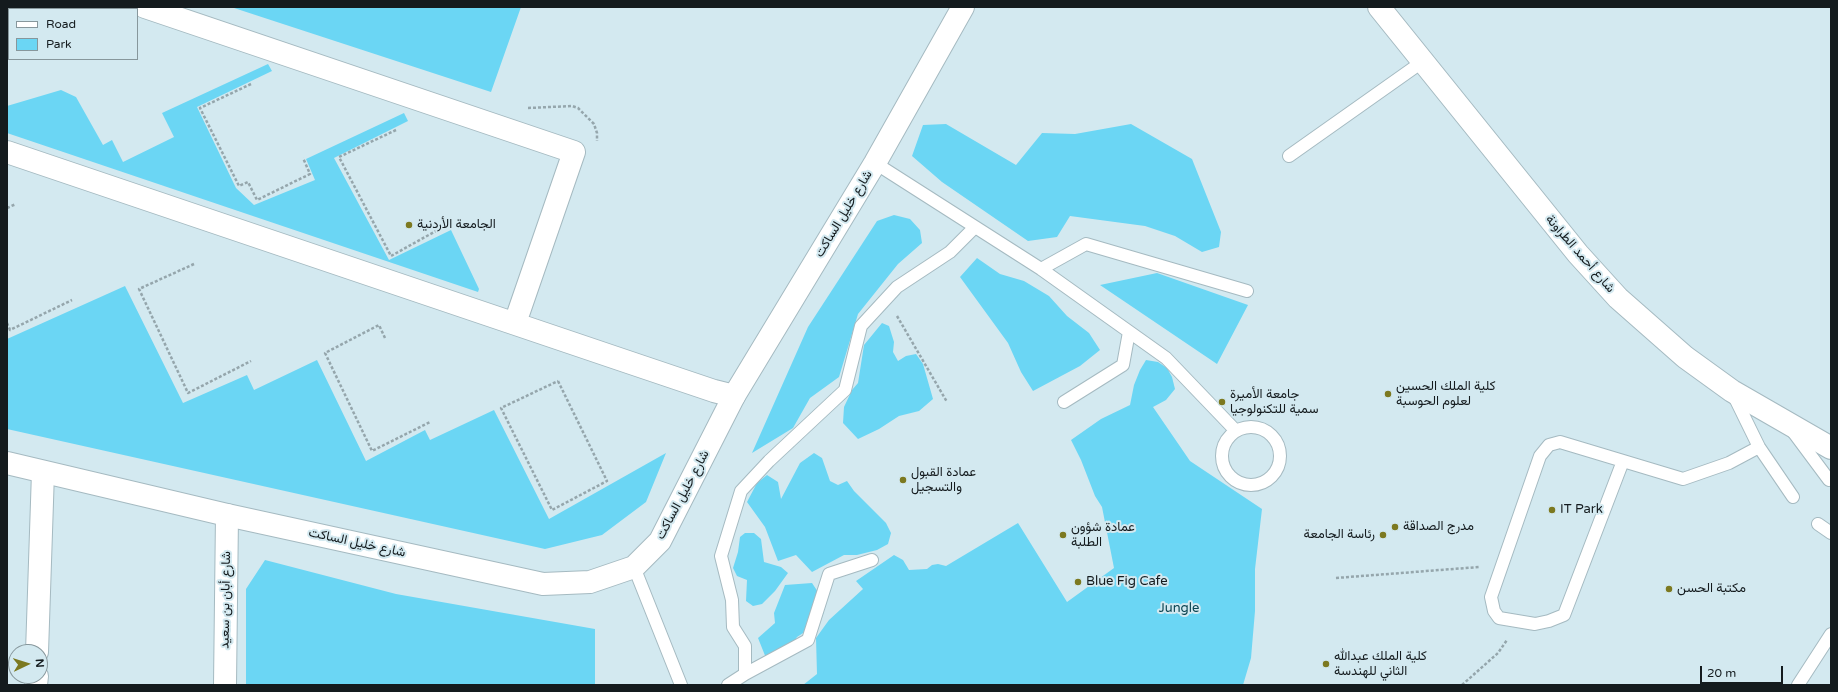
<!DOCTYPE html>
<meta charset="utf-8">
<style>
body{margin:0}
#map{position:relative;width:1838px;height:692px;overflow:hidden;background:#d3e9f0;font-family:"Varela Round",sans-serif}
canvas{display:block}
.frame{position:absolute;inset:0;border:8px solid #141b1e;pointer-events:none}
.legend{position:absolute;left:8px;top:8px;width:130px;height:52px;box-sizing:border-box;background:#d3e9f0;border:1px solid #87979c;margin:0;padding:5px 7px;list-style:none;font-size:12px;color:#141b1e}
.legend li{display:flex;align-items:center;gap:8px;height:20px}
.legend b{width:20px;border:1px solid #87979c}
.north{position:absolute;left:8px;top:644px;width:40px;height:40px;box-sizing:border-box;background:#d3e9f0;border:1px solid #87979c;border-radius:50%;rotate:86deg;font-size:11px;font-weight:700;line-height:16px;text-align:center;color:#141b1e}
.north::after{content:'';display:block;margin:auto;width:14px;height:18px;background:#7c7920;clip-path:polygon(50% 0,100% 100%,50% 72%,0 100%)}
.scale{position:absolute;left:1700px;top:666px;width:83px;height:18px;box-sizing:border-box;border:2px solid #141b1e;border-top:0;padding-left:5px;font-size:12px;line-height:14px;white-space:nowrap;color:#141b1e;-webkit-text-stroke:3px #d3e9f0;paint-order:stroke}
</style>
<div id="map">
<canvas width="1838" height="692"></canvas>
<div class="frame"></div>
<ul class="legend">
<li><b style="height:5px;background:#fff"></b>Road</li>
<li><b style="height:11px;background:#6bd6f4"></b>Park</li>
</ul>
<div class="north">N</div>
<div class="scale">20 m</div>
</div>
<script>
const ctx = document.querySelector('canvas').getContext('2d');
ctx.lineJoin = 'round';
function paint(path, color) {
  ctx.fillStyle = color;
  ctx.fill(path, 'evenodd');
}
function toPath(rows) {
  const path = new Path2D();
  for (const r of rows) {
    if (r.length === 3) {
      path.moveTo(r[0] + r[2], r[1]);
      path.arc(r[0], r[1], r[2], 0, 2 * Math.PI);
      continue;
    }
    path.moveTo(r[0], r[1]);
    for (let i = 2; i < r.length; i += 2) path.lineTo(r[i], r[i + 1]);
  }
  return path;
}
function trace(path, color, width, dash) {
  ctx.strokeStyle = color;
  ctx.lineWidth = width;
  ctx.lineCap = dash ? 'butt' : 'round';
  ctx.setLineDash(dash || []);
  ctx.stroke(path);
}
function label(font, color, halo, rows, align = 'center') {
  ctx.font = font + ' "Varela Round",Vazirmatn,sans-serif';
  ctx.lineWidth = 4;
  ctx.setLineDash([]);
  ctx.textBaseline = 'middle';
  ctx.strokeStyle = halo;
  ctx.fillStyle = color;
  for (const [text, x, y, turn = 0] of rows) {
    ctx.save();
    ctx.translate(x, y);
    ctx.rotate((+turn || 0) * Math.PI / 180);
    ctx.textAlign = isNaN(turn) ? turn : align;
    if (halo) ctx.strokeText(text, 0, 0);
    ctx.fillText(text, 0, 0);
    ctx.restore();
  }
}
const green = toPath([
 [231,7,521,7,491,92],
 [268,64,272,71,197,107,236,188,254,205,315,180,306,159,404,113,408,121,334,158,389,260,451,230,479,289,478,292,7,133,7,106,61,90,76,97,103,145,112,140,123,162,174,137,162,113],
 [946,124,1016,165,1042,133,1075,134,1131,124,1192,159,1221,232,1219,247,1202,252,1175,236,1145,226,1070,216,1057,237,1028,241,942,182,912,156,923,125],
 [894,215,910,219,920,230,922,243,898,264,858,314,839,377,810,398,793,428,752,453,808,327,877,221],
 [977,258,1000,274,1024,281,1049,296,1067,316,1089,333,1100,350,1080,366,1033,391,1021,372,1008,343,960,277],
 [1157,273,1248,305,1217,364,1100,285],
 [125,286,183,403,247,375,254,390,317,360,366,461,425,430,430,440,494,410,549,519,666,453,646,502,602,535,545,549,7,429,7,339],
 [882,323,889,326,894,342,893,352,898,361,906,356,916,354,923,364,933,399,919,411,899,416,879,429,858,439,843,423,844,407,852,390,858,383,864,345],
 [1146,360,1158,362,1167,368,1172,377,1175,389,1166,400,1153,407,1190,461,1262,509,1255,569,1255,611,1251,658,1243,685,803,685,817,674,816,638,829,620,863,589,856,581,894,555,903,560,909,570,927,569,932,565,938,564,946,566,1018,523,1067,602,1114,568,1102,507,1095,496,1081,460,1071,440,1101,419,1130,405,1134,385,1140,370],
 [814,453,822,458,830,481,838,485,847,481,854,491,886,523,891,533,888,544,877,550,857,555,844,555,812,572,796,555,778,561,765,527,747,502,757,483,767,475,778,482,781,499,800,463],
 [745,533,754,533,761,539,764,562,781,567,788,573,775,591,762,604,753,606,746,601,747,580,737,576,733,568,738,552,740,537],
 [265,560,396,594,595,629,595,685,246,685,246,589],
 [812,583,822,598,824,612,820,622,797,637,787,653,766,658,758,638,775,623,774,613,785,585]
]);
const path = toPath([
 [251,84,200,108,239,186,248,182,257,200,310,174,303,158],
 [528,108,572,106,578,108,594,124,597,133,597,141],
 [396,130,339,157,391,256,452,222],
 [7,208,16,204],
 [194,264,139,289,188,393,251,361],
 [897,316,947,402],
 [7,323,10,330,72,300],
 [385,338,379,325,325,353,372,451,430,422],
 [558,381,607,481,552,510,501,408,558,381],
 [1336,578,1479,567],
 [1462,685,1498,653,1507,640]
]);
const service = toPath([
 [1289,156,1422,62],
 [875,163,1041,269,1166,358,1236,431],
 [1041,269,1086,244,1247,291],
 [1733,394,1759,447,1793,497],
 [1064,402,1123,365,1129,332],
 [1251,456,29],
 [1794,433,1829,480],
 [1623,461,1564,615,1549,621,1535,624,1499,618,1494,611,1491,597,1540,456,1549,445,1560,442,1683,479,1729,463,1759,447],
 [1818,524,1831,533],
 [634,567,681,685],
 [745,674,808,640,829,574,872,560],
 [728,685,745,674,745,646,733,627,732,600,721,556,741,491,769,461,845,390,861,326,897,287,950,252,975,227],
 [1798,685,1831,634]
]);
const minor = toPath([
 [145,7,574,152,515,323],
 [7,152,628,362,714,391,734,396],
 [37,652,43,472],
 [36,685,37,676],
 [225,685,227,515]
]);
const tertiary = toPath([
 [1379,7,1578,254,1618,298,1685,357,1732,391,1831,448],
 [7,463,227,515,543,584,590,582,634,567,660,541,734,396,875,163,963,7]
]);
const markers = [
 [409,225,4,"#7c7920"],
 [1388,394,4,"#7c7920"],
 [1222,402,4,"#7c7920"],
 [903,480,4,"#7c7920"],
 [1552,510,4,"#7c7920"],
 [1395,527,4,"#7c7920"],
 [1063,535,4,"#7c7920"],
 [1383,535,4,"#7c7920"],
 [1078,582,4,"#7c7920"],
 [1669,589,4,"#7c7920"],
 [1326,664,4,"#7c7920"]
];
const streetNames = [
 ["شارع خليل الساكت",844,214,-59],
 ["شارع أحمد الطراونة",1580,254,49],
 ["شارع خليل الساكت",683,495,-62],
 ["شارع خليل الساكت",357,543,12],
 ["شارع أبان بن سعيد",226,600,-89]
];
const poiNames = [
 ["الجامعة الأردنية",417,225],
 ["كلية الملك الحسين",1396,387],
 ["لعلوم الحوسبة",1396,402],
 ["جامعة الأميرة",1230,395],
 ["سمية للتكنولوجيا",1230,410],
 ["عمادة القبول",911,473],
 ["والتسجيل",911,488],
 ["IT Park",1560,510],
 ["مدرج الصداقة",1403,527],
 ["عمادة شؤون",1071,528],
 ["الطلبة",1071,543],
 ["رئاسة الجامعة",1375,535,"right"],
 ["Blue Fig Cafe",1086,582],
 ["مكتبة الحسن",1677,589],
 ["كلية الملك عبدالله",1334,657],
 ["الثاني للهندسة",1334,672]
];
const parkNames = [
 ["Jungle",1179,609]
];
paint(green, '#6bd6f4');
trace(service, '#a5bac1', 14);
trace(minor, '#a5bac1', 24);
trace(tertiary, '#a5bac1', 24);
trace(path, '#95a6ac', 2.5, [3, 2]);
trace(service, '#fff', 12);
trace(minor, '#fff', 22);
trace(tertiary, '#fff', 22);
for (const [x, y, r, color] of markers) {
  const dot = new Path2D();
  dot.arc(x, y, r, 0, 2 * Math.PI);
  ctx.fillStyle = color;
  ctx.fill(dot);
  trace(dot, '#d3e9f0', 1.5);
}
label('13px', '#141b1e', '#d3e9f0', streetNames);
label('13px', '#141b1e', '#d3e9f0', poiNames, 'left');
label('13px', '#0b4552', '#d3e9f0', parkNames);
</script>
